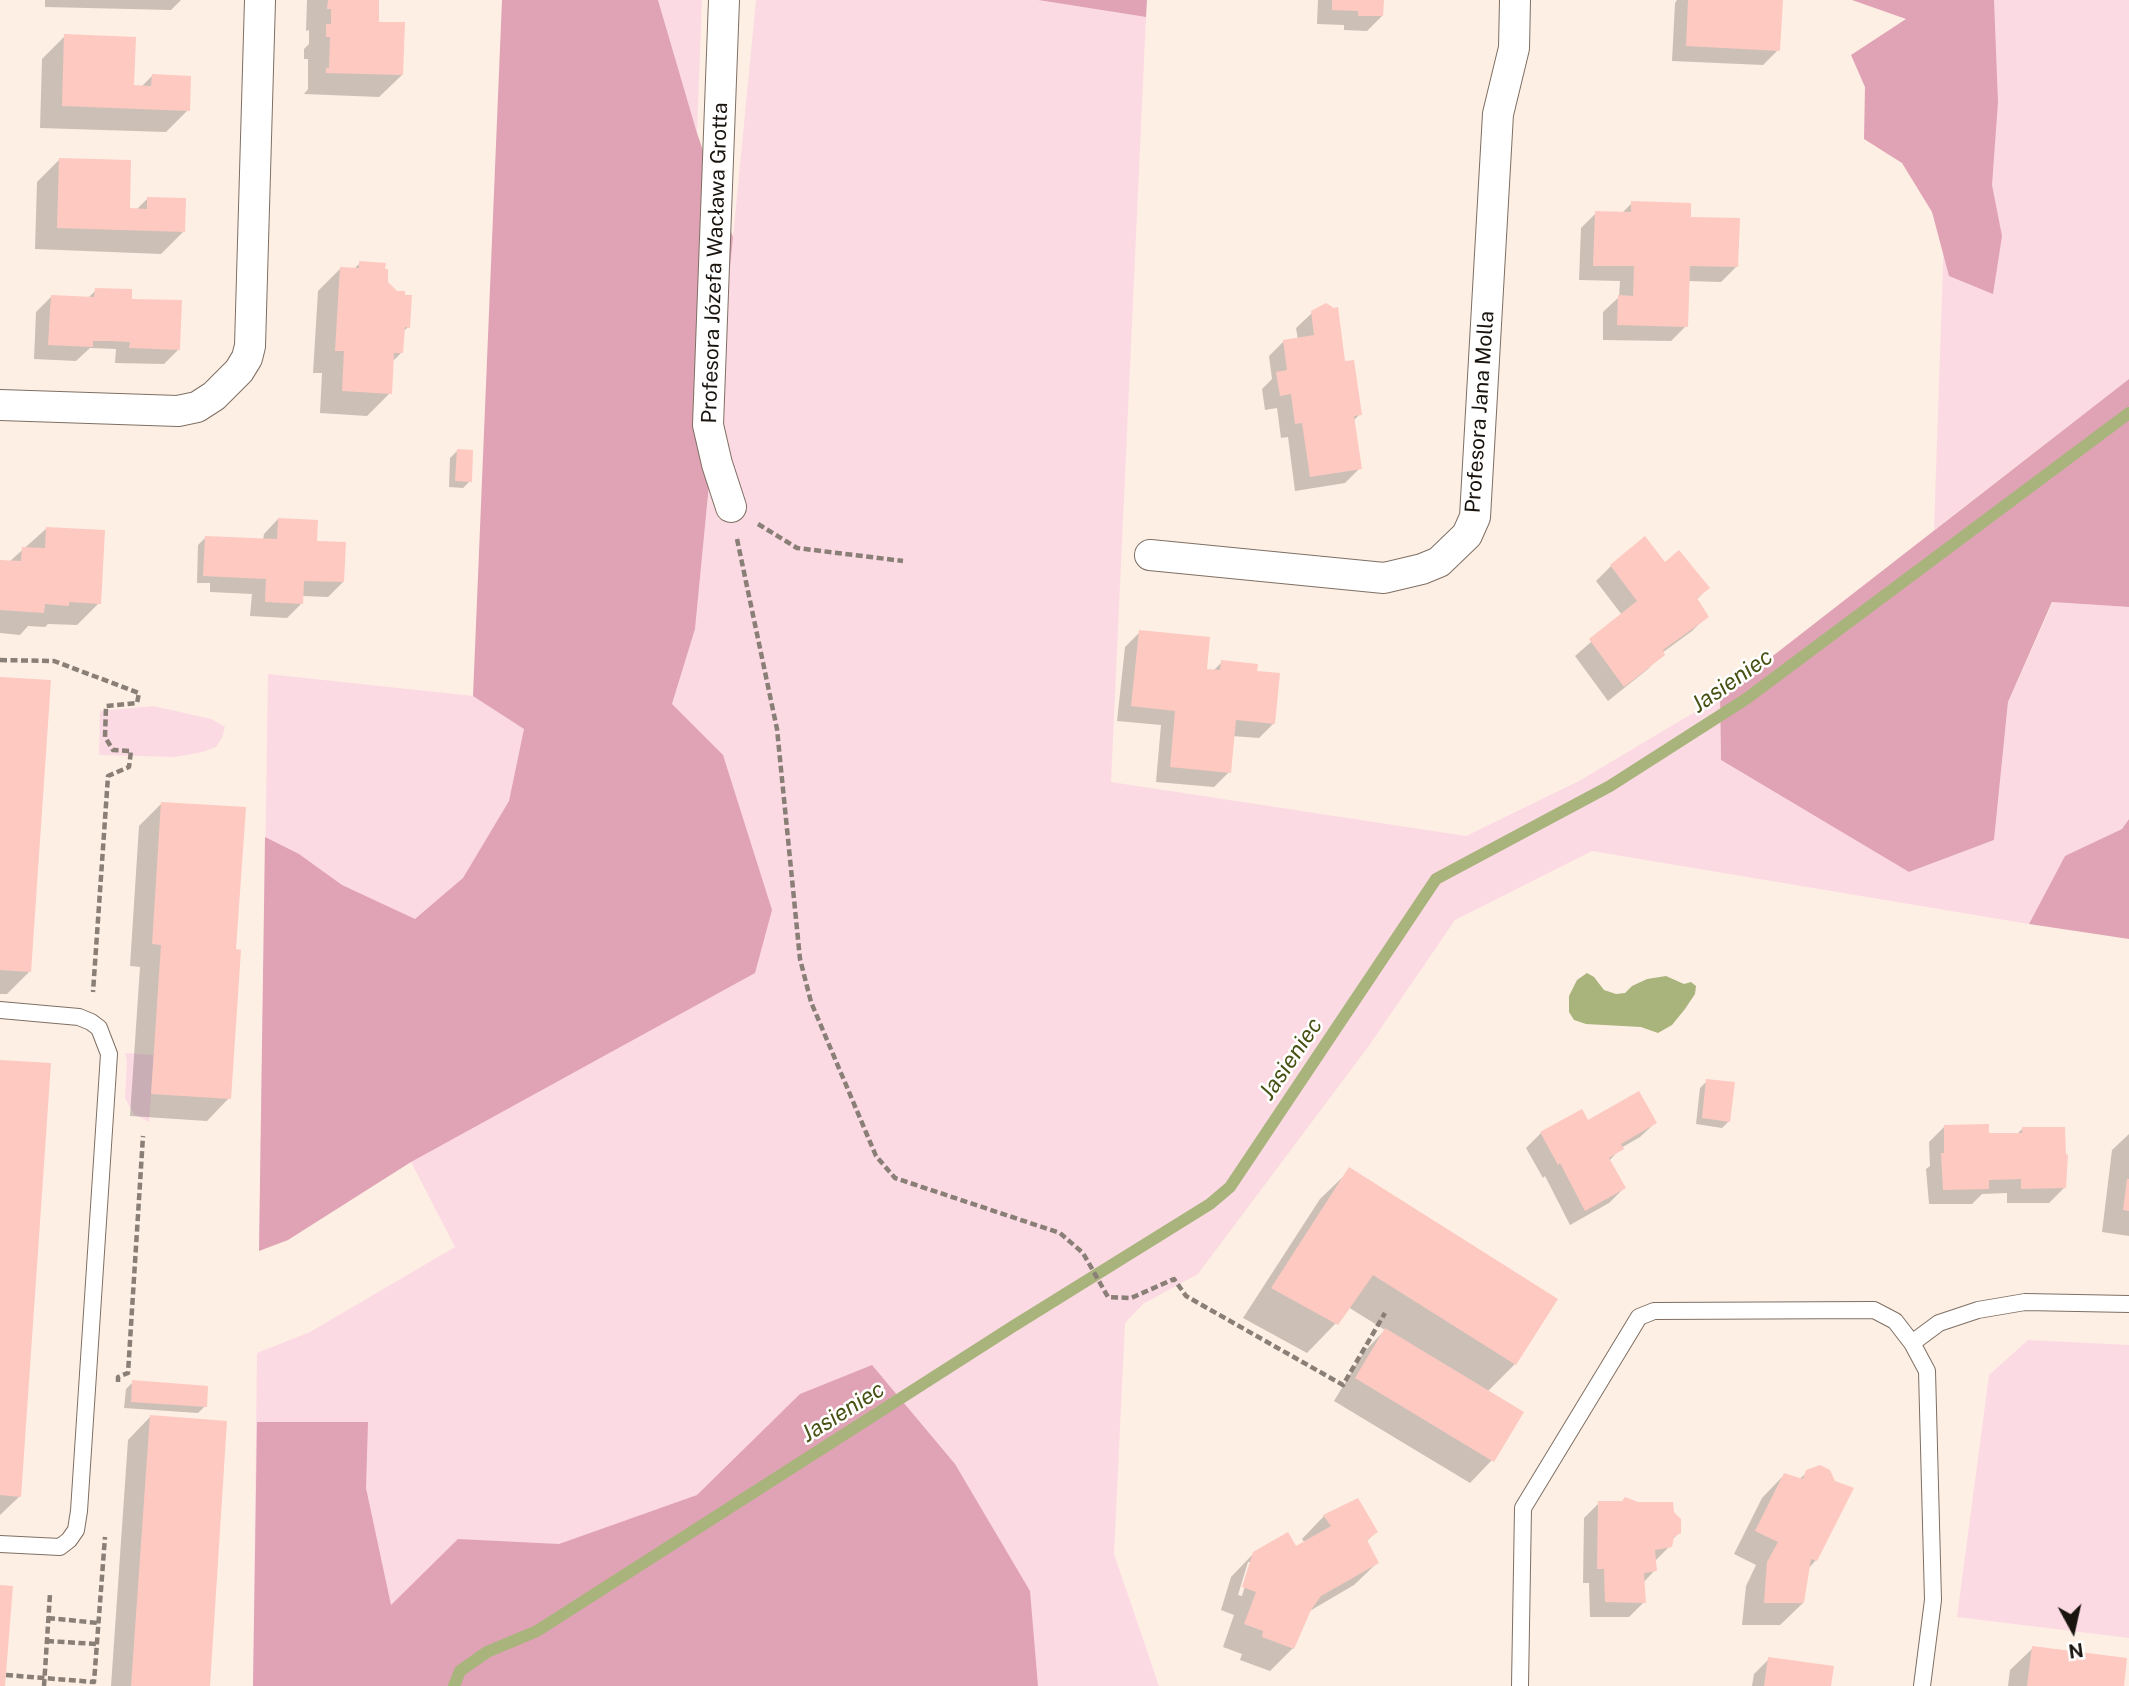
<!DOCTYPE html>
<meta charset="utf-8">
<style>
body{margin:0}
#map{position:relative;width:2129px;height:1686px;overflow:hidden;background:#feefe4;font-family:"Public Sans",sans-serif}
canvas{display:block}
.north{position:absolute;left:2038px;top:1595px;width:70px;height:70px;-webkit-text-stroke:5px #fff;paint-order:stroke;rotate:172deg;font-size:19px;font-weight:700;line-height:28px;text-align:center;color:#1a140f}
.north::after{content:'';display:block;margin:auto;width:24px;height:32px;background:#1a140f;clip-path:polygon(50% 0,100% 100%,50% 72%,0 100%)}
</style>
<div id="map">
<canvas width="2129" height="1686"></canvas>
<div class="north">N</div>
</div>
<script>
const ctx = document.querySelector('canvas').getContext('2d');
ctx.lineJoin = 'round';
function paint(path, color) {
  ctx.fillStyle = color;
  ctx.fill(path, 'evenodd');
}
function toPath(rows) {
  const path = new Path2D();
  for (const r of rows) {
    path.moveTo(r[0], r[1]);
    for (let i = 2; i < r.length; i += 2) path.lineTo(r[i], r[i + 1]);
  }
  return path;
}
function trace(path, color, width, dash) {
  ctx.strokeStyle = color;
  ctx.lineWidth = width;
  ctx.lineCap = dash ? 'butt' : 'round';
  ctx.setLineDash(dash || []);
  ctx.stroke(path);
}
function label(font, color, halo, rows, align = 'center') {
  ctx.font = font + ' "Public Sans",sans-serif';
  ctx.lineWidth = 5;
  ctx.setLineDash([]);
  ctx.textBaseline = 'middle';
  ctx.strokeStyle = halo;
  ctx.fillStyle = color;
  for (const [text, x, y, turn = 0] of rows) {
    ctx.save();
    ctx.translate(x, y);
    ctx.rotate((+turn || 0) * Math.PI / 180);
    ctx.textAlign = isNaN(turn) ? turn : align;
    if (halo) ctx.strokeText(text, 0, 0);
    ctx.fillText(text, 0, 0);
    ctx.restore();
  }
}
const green = toPath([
 [658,0,702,0,697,133],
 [756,0,1038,0,1146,17,1111,782,1466,836,1579,781,1720,697,1721,760,1909,872,1994,840,2008,702,2053,602,2129,607,2129,819,2122,829,2065,857,2029,924,1592,851,1455,920,1368,1047,1198,1274,1143,1304,1125,1323,1114,1554,1159,1686,253,1686,257,1353,310,1332,455,1247,411,1162,259,1251,268,674,473,696,672,704,695,629],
 [1952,0,2129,0,2129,379,1934,530],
 [153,706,211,719,225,727,222,738,216,747,203,752,175,757,99,755,100,711],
 [125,1053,154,1055,149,1122,134,1114,125,1098,127,1062],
 [2028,1340,2129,1345,2129,1638,1957,1617,1989,1375]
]);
const forest = toPath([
 [502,0,658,0,697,133,733,237,695,629,672,704,723,755,772,910,755,973,411,1162,288,1240,259,1251,265,837,299,854,342,885,415,919,463,878,509,801,524,729,473,696],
 [1038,0,1147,0,1146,17],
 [1852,0,1994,0,1998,102,1992,185,2002,236,1993,294,1949,276,1932,212,1902,163,1864,139,1865,87,1851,55,1906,19],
 [2129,379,2129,607,2052,602,2008,702,1994,840,1909,872,1721,760,1720,697],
 [2129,819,2129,939,2029,924,2065,856,2122,829],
 [872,1365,955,1464,1030,1591,1038,1686,253,1686,257,1422,368,1422,366,1488,391,1605,458,1539,559,1544,697,1495,800,1394]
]);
const water = toPath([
 [1587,973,1594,977,1604,990,1616,994,1625,993,1632,986,1647,979,1666,976,1684,984,1691,982,1696,986,1695,994,1685,1009,1672,1025,1658,1033,1641,1027,1586,1024,1574,1020,1569,1012,1569,996,1577,980]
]);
const shadow = toPath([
 [45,0,181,0,171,10,45,7],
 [307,0,377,0,377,23,402,75,379,97,304,94,308,89,308,59,304,59,304,49,309,44,309,30,306,31],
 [1318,0,1382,0,1382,16,1367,31,1344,30,1344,25,1317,24],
 [1677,0,1781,0,1778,50,1763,65,1672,61,1675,3],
 [65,36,132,87,141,87,152,76,188,110,166,132,40,128,42,59],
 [60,159,128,210,136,210,148,198,183,232,161,254,35,249,37,182],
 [1632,203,1689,218,1736,267,1721,282,1688,281,1686,326,1671,341,1603,340,1603,312,1619,297,1620,281,1579,280,1581,228,1596,213,1621,214],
 [360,263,386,283,408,327,403,332,401,353,392,362,390,393,367,416,320,413,322,373,313,373,318,291,341,268,354,269],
 [96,290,130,303,179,349,164,364,115,363,116,349,90,348,76,361,34,359,36,312,51,297,89,297],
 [1312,313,1344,363,1360,414,1353,421,1360,468,1345,483,1295,491,1288,437,1281,438,1277,408,1265,410,1262,389,1272,379,1269,356,1284,341,1298,340,1296,328],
 [457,451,470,481,463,488,449,487,450,458],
 [278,519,315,543,343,582,328,597,302,596,302,603,287,618,250,616,252,594,210,592,210,583,197,583,198,545,205,538,263,540,264,534],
 [47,528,99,603,77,625,48,624,45,627,28,626,20,635,0,633,0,561,9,562],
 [1665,564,1708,588,1696,600,1707,616,1692,631,1662,653,1648,669,1608,701,1575,656,1622,615,1596,581,1611,566],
 [1140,632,1205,671,1213,671,1222,662,1255,673,1274,723,1259,738,1232,736,1229,772,1214,787,1156,782,1161,725,1117,721,1125,647],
 [0,679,29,972,7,994,0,994],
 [162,803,234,951,229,1098,207,1121,130,1116,140,967,130,966,139,826],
 [0,1062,20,1496,0,1515],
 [1707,1081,1729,1121,1722,1128,1696,1124,1700,1088],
 [1655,1123,1640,1137,1621,1148,1609,1161,1624,1188,1609,1203,1570,1225,1545,1176,1543,1178,1526,1148,1541,1133],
 [1944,1127,1987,1135,2017,1134,2022,1129,2064,1188,2049,1203,2007,1203,2007,1193,1982,1194,1972,1204,1929,1204,1926,1169,1930,1166,1929,1142],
 [2129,1134,2129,1236,2102,1232,2112,1150],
 [1350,1170,1555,1299,1515,1364,1487,1392,1492,1460,1470,1483,1334,1401,1363,1353,1385,1330,1348,1307,1336,1323,1307,1353,1243,1318,1320,1199],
 [133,1382,205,1406,198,1413,124,1408,126,1389],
 [150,1417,208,1686,111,1686,128,1440],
 [1807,1472,1816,1560,1808,1569,1803,1603,1780,1625,1742,1625,1746,1586,1756,1565,1734,1554,1762,1498,1784,1475,1799,1480],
 [1599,1503,1672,1513,1680,1532,1672,1540,1670,1546,1654,1562,1655,1570,1643,1583,1644,1602,1629,1617,1590,1617,1589,1583,1583,1583,1584,1518],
 [1324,1516,1376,1532,1366,1542,1377,1563,1354,1585,1308,1612,1293,1648,1270,1671,1240,1660,1242,1654,1223,1647,1234,1615,1221,1610,1231,1577,1254,1553,1295,1548,1305,1543,1302,1539],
 [1248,1562,1252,1562,1242,1596,1238,1595],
 [2033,1648,2122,1686,2008,1686,2010,1670],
 [1769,1659,1829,1686,1752,1686,1754,1674]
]);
const stream = toPath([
 [454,1686,460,1671,487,1652,537,1631,1012,1327,1210,1204,1230,1187,1436,879,1610,786,1746,699,2129,413]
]);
const building = toPath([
 [328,0,379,0,379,22,405,22,403,75,326,73,326,68,329,68,330,37,326,37,326,24,331,24,331,9,327,9],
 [1332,0,1384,0,1383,16,1358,16,1358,11,1332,10],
 [1688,0,1783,0,1780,51,1686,46],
 [64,34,136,37,134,85,151,86,152,74,191,76,190,111,62,106],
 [59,158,131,160,130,208,147,209,147,197,186,198,185,232,57,228],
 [1631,201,1691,203,1691,217,1740,218,1738,267,1690,266,1688,327,1617,325,1618,295,1633,296,1634,266,1593,266,1595,211,1631,212],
 [359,261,386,263,385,269,388,269,388,282,397,291,405,291,405,295,412,295,410,328,405,327,403,353,394,353,392,394,342,391,344,351,335,351,340,267,359,268],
 [95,288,132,289,132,299,182,300,180,350,129,348,130,342,110,341,93,341,93,347,48,345,51,295,94,297],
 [1326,303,1334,308,1338,307,1345,361,1354,360,1362,415,1354,416,1362,469,1310,477,1302,423,1295,424,1291,394,1280,396,1276,372,1287,370,1283,340,1314,335,1311,311],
 [457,449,473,450,472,482,455,481],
 [278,518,318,520,317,541,346,542,344,582,304,581,303,604,265,602,266,579,203,576,205,536,277,539],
 [46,527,105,530,101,604,69,602,69,606,45,604,44,613,0,610,0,560,21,561,22,547,45,548],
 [1645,536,1665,562,1679,550,1710,588,1697,598,1709,617,1663,650,1665,655,1624,687,1589,639,1637,601,1610,565],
 [1139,630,1210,637,1207,669,1220,670,1221,660,1258,664,1257,671,1280,673,1275,724,1236,720,1231,773,1170,767,1175,711,1131,706],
 [0,677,51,680,31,972,0,970],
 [161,802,246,807,236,949,241,950,231,1099,151,1094,161,945,152,944],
 [0,1060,51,1063,21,1497,0,1495],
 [1706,1079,1735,1082,1730,1122,1702,1118],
 [1639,1091,1657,1123,1621,1144,1624,1149,1609,1158,1626,1188,1585,1211,1560,1163,1558,1165,1540,1132,1582,1109,1588,1120],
 [1989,1124,1989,1133,2022,1133,2022,1127,2065,1127,2066,1155,2068,1154,2066,1188,2021,1189,2021,1179,1989,1180,1989,1189,1943,1190,1941,1153,1944,1153,1944,1125],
 [1349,1167,1558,1299,1516,1365,1373,1275,1338,1325,1271,1288],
 [2127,1179,2129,1179,2129,1211,2123,1210],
 [1385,1328,1524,1412,1494,1462,1355,1378],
 [132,1380,208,1386,207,1407,131,1402],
 [150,1415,227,1421,210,1686,131,1686],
 [1820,1465,1830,1470,1835,1481,1854,1488,1817,1561,1811,1559,1804,1603,1764,1603,1767,1562,1778,1542,1755,1531,1784,1473,1803,1479,1806,1470],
 [1625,1497,1638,1502,1673,1502,1674,1512,1681,1519,1681,1533,1674,1537,1672,1547,1655,1550,1657,1571,1644,1573,1646,1603,1605,1602,1604,1569,1597,1569,1598,1501,1622,1501],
 [1358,1498,1378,1532,1367,1540,1379,1563,1321,1596,1311,1610,1294,1649,1262,1637,1263,1631,1244,1624,1256,1592,1242,1587,1253,1552,1288,1532,1296,1546,1331,1526,1323,1515],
 [0,1585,13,1586,5,1686,0,1686],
 [2032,1646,2127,1658,2124,1686,2027,1686],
 [1768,1657,1834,1666,1831,1686,1764,1686]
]);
const path = toPath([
 [758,524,797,548,903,561],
 [737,539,777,729,800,959,811,1002,876,1156,895,1178,1060,1233,1083,1253,1108,1297,1131,1298,1174,1279,1186,1296,1343,1385,1385,1313],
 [0,660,54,661,139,693,137,703,106,706,105,737,113,750,131,751,129,767,108,776,93,992],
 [118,1382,118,1377,128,1373,143,1136],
 [48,1618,98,1623],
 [47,1641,97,1644],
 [6,1675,94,1682,105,1537],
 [44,1686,50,1594]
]);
const lane = toPath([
 [0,1010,79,1017,91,1022,99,1028,109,1054,79,1511,76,1530,69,1540,60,1547,0,1544],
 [1912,1343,1939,1323,1978,1310,2025,1302,2129,1304],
 [1520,1686,1523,1508,1639,1317,1654,1311,1874,1310,1895,1321,1912,1343,1927,1371,1933,1600,1922,1686]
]);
const street = toPath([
 [724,0,708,425,717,464,731,507],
 [0,405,178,411,197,407,214,396,239,371,247,358,250,346,260,0],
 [1150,555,1384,578,1422,569,1439,562,1467,535,1475,517,1498,114,1514,48,1515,0]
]);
const streetNames = [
 ["Profesora Józefa Wacława Grotta",715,263,-88],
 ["Profesora Jana Molla",1480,412,-86]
];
const waterNames = [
 ["Jasieniec",1732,681,-35],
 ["Jasieniec",1291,1059,-56],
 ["Jasieniec",843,1412,-32]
];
paint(green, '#fcdae3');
paint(forest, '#e0a3b5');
paint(water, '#a9b47d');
paint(shadow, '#0003');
trace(stream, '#a9b47d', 12);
paint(building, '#fdc9c1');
trace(lane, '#7f6f63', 18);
trace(street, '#7f6f63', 32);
trace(path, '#897f77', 4.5, [7, 3.5]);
trace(lane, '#fff', 16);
trace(street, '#fff', 30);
label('21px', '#1a140f', '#fff', streetNames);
label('italic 23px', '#495214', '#fff', waterNames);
</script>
